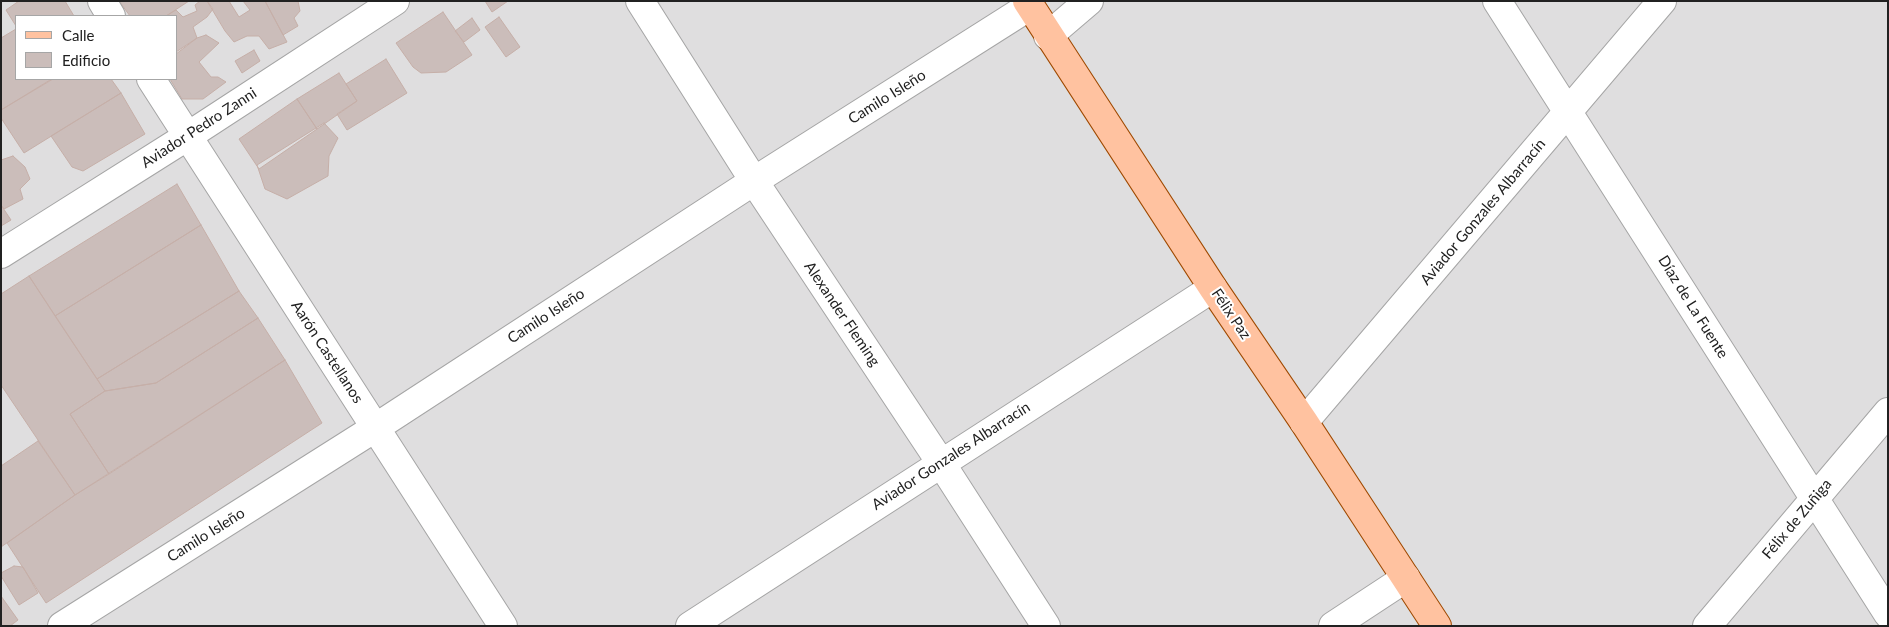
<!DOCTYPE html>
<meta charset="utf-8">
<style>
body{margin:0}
#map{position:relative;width:1889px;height:627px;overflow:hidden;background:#f2ece7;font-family:Lato,sans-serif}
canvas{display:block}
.frame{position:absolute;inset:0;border:2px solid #212121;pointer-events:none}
.legend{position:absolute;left:15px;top:15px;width:162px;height:65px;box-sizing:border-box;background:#fff;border:1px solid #a6a6a6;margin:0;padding:6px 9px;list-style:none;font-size:15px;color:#212121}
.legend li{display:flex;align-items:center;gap:10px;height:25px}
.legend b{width:25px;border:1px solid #a6a6a6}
</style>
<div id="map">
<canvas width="1889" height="627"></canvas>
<div class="frame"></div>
<ul class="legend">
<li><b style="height:6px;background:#ffc2a0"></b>Calle</li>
<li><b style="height:14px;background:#cbbdba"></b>Edificio</li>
</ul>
</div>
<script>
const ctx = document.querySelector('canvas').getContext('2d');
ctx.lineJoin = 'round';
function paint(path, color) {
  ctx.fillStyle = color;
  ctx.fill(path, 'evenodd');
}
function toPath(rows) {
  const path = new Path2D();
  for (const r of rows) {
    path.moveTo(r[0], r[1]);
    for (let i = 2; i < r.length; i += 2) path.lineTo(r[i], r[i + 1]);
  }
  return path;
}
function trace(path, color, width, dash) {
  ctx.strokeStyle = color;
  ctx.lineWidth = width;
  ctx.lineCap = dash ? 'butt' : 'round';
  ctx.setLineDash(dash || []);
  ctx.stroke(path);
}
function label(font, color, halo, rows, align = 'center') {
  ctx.font = font + ' Lato,sans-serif';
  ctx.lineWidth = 4;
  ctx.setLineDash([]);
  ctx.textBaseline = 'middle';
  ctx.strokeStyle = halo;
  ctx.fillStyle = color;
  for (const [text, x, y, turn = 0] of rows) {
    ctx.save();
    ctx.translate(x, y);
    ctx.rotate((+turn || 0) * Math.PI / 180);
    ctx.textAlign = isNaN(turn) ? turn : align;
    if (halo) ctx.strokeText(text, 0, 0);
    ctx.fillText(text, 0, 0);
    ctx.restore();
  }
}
const residential = toPath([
 [1,1,1888,1,1888,626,1,626],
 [16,16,176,16,176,79,16,79]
]);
const building = toPath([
 [19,1,65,1,74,16,16,16,16,26,6,10,19,1],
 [119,1,189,1,166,16,130,16,119,1],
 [200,1,207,1,213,9,207,17,193,27,197,38,176,52,176,16,166,16,176,10,183,17,197,11,195,5,200,1],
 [207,1,229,1,239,17,250,10,243,1,265,1,287,42,269,49,259,36,247,36,234,42,225,31,207,1],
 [298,1,300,11,294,18,298,26,283,35,265,1,298,1],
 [485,1,508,1,492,12,485,1],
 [443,12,472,55,446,72,421,73,413,67,396,43,443,12],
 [499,17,520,47,506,57,485,27,499,17],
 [472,18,480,30,464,42,455,31,472,18],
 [16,29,16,79,49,79,50,80,1,110,1,38,16,29],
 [206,35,219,43,199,62,211,77,218,77,226,82,203,99,182,99,170,79,176,79,176,54,197,38,206,35],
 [254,50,260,61,242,73,235,61,254,50],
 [386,59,407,93,347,130,337,114,357,101,346,84,386,59],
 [339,73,357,101,317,129,297,99,339,73],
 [53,79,111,79,121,93,24,153,1,118,1,110,53,79],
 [121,93,145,134,83,171,72,167,51,136,121,93],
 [297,99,317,129,259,169,239,139,297,99],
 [324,123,338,138,329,156,328,176,287,199,265,189,257,165,324,123],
 [13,156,25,167,30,179,20,189,23,199,4,209,1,205,1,160,13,156],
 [177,184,201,225,55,316,29,276,177,184],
 [1,205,11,220,1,226,1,205],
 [201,225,239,291,97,379,55,316,201,225],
 [29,276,105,391,70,414,109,474,75,495,1,385,1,294,29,276],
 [239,291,258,318,156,383,105,391,97,379,239,291],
 [258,318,285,360,109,474,70,414,105,391,156,383,258,318],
 [285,360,322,423,46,603,7,543,75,495,285,360],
 [38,441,75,495,1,547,1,466,38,441],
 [14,566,23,567,38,593,19,605,1,576,1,573,14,566],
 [1,596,18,620,10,626,1,626,1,596]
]);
const minor = toPath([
 [102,1,111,16],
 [640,1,754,181,941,463,1046,626],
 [1497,1,1888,614],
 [1048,36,1089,1],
 [151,79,503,626],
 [1,254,188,136,395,1],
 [1304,422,1662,1],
 [62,626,375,428,754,181,1030,6],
 [690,626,1213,288],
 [1333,626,1406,578],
 [1707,626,1888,412]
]);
const major = toPath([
 [1027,1,1213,288,1304,422,1437,626]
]);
const streetNames = [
 ["Camilo Isleño",887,97,-32],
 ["Aviador Pedro Zanni",199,128,-33],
 ["Aviador Gonzales Albarracín",1483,212,-50],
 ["Díaz de La Fuente",1693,307,58],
 ["Alexander Fleming",842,314,56],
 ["Félix Paz",1231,314,56],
 ["Camilo Isleño",546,316,-33],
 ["Aarón Castellanos",327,352,57],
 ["Aviador Gonzales Albarracín",951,456,-33],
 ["Félix de Zuñiga",1797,519,-50],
 ["Camilo Isleño",206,535,-32]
];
paint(residential, '#dfdedf');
paint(building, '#cbbdba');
trace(building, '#c6afa8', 1);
trace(minor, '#a5a5a5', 30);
trace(major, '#9f4900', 30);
trace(minor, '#fff', 28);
trace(major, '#ffc2a0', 28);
label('15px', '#212121', '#fff', streetNames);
</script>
